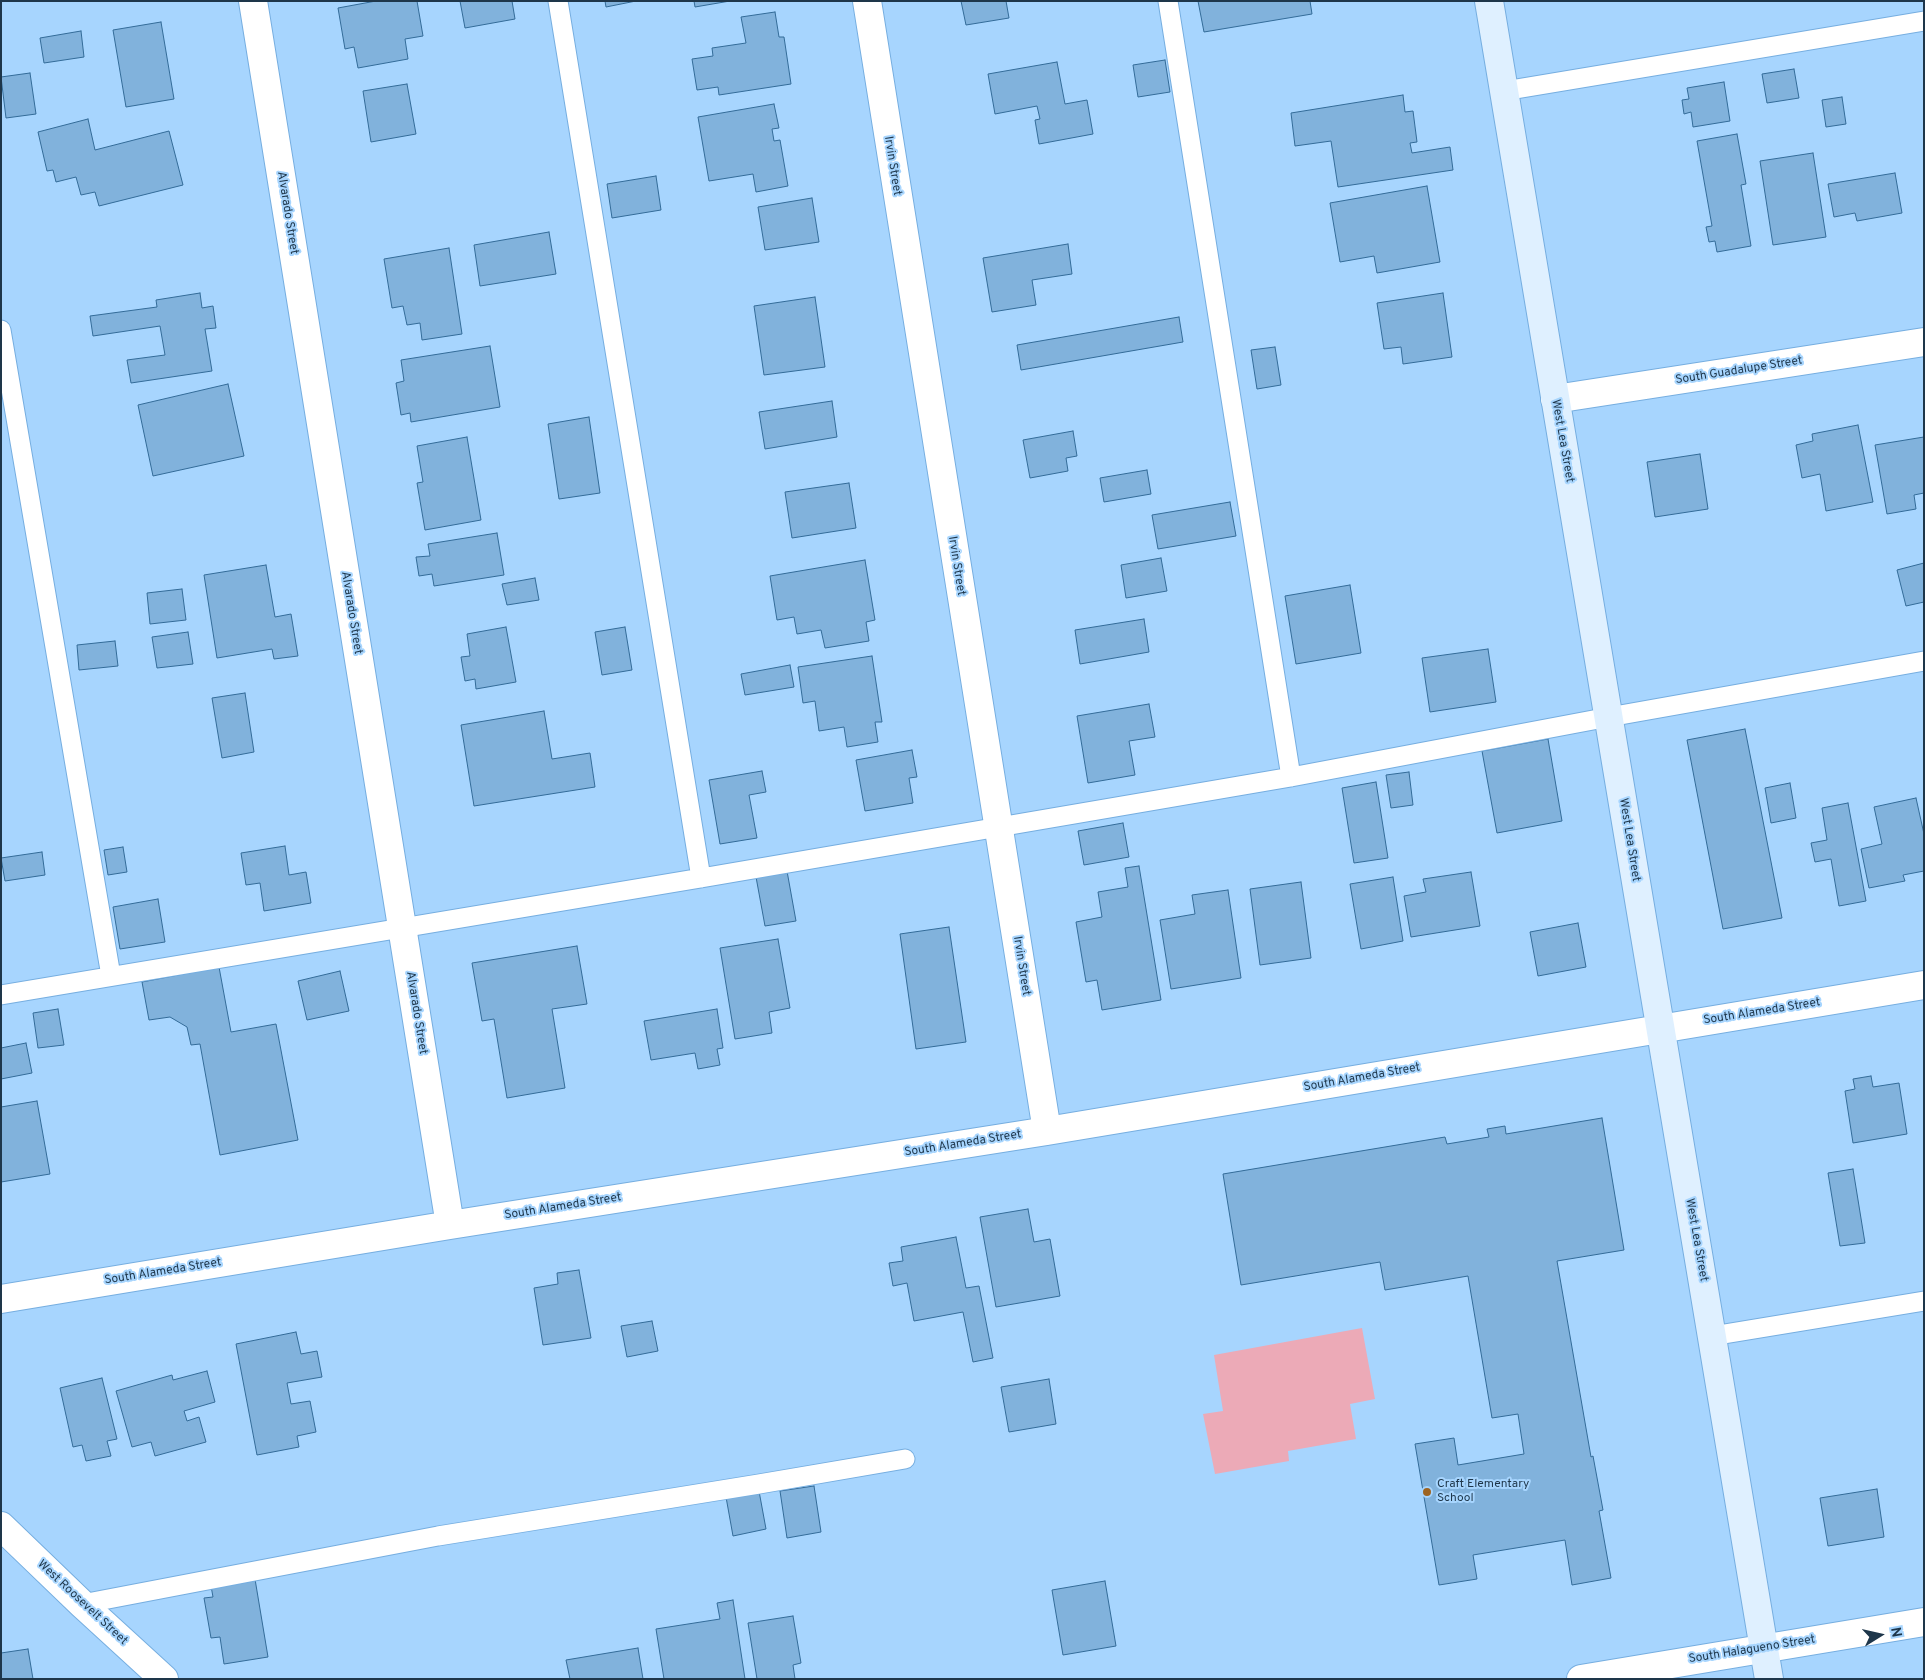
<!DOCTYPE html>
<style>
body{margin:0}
#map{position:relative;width:1925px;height:1680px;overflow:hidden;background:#a7d5fe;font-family:Overpass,sans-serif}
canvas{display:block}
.frame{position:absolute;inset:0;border:2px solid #1e364a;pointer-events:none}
.north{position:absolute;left:1855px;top:1610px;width:50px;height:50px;-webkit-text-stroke:4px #a7d5fe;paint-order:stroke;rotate:80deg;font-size:14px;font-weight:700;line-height:20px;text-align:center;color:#1e364a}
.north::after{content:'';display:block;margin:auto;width:18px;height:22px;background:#1e364a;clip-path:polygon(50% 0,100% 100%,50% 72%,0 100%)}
</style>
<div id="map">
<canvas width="1925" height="1680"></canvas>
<div class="frame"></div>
<div class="north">N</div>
</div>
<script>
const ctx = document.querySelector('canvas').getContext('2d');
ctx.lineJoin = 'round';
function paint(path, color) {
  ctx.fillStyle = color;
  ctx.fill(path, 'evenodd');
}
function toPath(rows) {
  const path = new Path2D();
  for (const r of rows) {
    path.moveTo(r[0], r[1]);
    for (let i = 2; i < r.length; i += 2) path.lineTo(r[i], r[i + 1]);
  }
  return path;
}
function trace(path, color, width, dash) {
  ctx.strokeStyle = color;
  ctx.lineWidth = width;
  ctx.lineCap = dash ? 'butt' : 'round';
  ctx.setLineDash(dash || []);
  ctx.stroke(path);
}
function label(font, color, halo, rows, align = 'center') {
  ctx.font = font + ' Overpass,sans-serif';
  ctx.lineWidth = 4;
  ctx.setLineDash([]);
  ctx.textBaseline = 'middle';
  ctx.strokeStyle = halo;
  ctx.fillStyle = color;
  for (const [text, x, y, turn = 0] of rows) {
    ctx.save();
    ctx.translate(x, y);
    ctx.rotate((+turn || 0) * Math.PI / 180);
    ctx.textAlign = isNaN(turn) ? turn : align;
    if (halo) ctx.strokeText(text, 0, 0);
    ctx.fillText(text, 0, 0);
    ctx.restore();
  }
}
const green = toPath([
 [1362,1328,1375,1399,1350,1404,1356,1439,1288,1451,1289,1461,1215,1474,1203,1414,1223,1411,1214,1355]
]);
const building = toPath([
 [376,1,417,1,423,36,405,39,408,59,358,68,354,47,345,49,338,8,376,1],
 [460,1,512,1,515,19,465,28,460,1],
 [605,1,636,1,606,7,605,1],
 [694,1,730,1,695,7,694,1],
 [961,1,1006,1,1009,18,966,25,961,1],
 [1198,1,1310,1,1312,14,1204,32,1198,1],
 [775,12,779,37,784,37,791,84,719,95,718,87,697,90,692,59,713,56,712,48,746,43,741,17,775,12],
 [161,22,174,99,126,107,113,30,161,22],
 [81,31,84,57,44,63,40,38,81,31],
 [1165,60,1170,92,1138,97,1133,65,1165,60],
 [1057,62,1065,104,1087,100,1093,134,1039,144,1035,120,1040,119,1037,106,995,114,988,74,1057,62],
 [1794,69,1799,98,1767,103,1762,74,1794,69],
 [30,73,36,114,6,118,1,77,30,73],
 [1724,82,1730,121,1693,127,1691,112,1684,114,1682,100,1689,99,1687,88,1724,82],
 [407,84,416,134,371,142,363,91,407,84],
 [1403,95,1405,112,1413,111,1417,142,1410,143,1412,153,1450,147,1453,170,1338,187,1331,141,1295,146,1291,113,1403,95],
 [1842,97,1846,124,1826,127,1822,100,1842,97],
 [774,104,779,128,772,129,774,141,780,140,788,186,756,192,753,174,709,181,698,117,774,104],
 [88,119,95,150,169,131,183,185,99,206,95,192,81,195,76,177,56,182,53,170,47,171,38,132,88,119],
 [1737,134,1746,184,1741,185,1751,246,1717,252,1715,241,1709,242,1706,227,1712,226,1697,141,1737,134],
 [1813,153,1826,237,1773,245,1760,161,1813,153],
 [1895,173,1902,213,1857,221,1855,213,1834,217,1828,184,1895,173],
 [656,176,661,210,612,218,607,184,656,176],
 [1427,186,1440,262,1377,273,1374,256,1340,262,1330,203,1427,186],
 [812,198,819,242,765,250,758,207,812,198],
 [549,232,556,274,480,286,474,245,549,232],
 [1068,244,1072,274,1032,280,1036,305,992,312,983,258,1068,244],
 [449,248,462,334,422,340,420,323,407,325,403,306,392,308,384,259,449,248],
 [200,293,202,308,213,306,216,328,205,329,212,371,131,383,127,360,165,355,160,326,93,336,90,316,157,307,156,300,200,293],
 [1443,293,1452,357,1403,364,1401,347,1384,349,1377,303,1443,293],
 [815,297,825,367,764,375,754,306,815,297],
 [1179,317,1183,342,1021,370,1017,345,1179,317],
 [490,346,500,407,411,422,410,413,401,415,396,383,404,381,401,360,490,346],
 [1275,347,1281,385,1257,389,1251,350,1275,347],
 [228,384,244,456,153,476,138,405,228,384],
 [832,401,837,437,765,449,759,412,832,401],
 [589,417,600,493,559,499,548,424,589,417],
 [1858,425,1873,502,1826,511,1820,474,1802,478,1796,445,1813,441,1812,434,1858,425],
 [1073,431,1077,456,1066,458,1068,471,1030,478,1023,440,1073,431],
 [467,437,481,520,425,530,417,483,423,482,417,446,467,437],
 [1924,437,1924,493,1914,495,1916,509,1887,514,1875,445,1924,437],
 [1700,454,1708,509,1655,517,1647,462,1700,454],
 [1147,470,1151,494,1104,502,1100,478,1147,470],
 [849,483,856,528,792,538,785,492,849,483],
 [1230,502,1236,536,1158,549,1152,515,1230,502],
 [497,533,504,575,434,586,432,574,419,576,416,557,430,556,428,544,497,533],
 [1161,558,1167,591,1126,598,1121,565,1161,558],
 [865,560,875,620,866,622,869,641,825,648,821,630,797,634,794,617,777,620,770,576,865,560],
 [1924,563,1924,602,1906,606,1897,570,1924,563],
 [266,565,275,617,291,614,298,656,274,659,272,649,217,658,204,575,266,565],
 [535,578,539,600,507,605,502,584,535,578],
 [1350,585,1361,653,1296,664,1285,596,1350,585],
 [182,589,186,620,150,624,147,593,182,589],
 [1144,619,1149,652,1080,664,1075,630,1144,619],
 [506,627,516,682,476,689,475,679,465,681,461,657,470,656,467,634,506,627],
 [625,627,632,670,602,675,595,632,625,627],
 [188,632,193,664,157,668,152,637,188,632],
 [115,641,118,666,79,670,77,645,115,641],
 [1488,649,1496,702,1430,712,1422,658,1488,649],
 [872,656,882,722,875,722,878,742,847,747,844,727,819,731,815,701,803,703,798,667,872,656],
 [790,665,794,687,745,695,741,674,790,665],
 [245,693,254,752,222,758,212,698,245,693],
 [1149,704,1155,737,1129,741,1135,775,1088,783,1077,716,1149,704],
 [544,711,552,759,590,753,595,787,474,806,461,725,544,711],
 [1745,729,1782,918,1723,929,1687,740,1745,729],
 [1548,739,1562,821,1497,833,1482,751,1548,739],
 [912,750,917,777,909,778,913,803,865,811,856,760,912,750],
 [762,771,766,792,749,795,757,838,720,844,709,780,762,771],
 [1409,772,1413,805,1391,808,1386,775,1409,772],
 [1376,782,1388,858,1354,863,1342,788,1376,782],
 [1790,783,1796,818,1771,823,1765,788,1790,783],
 [1916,798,1924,834,1924,871,1903,875,1905,881,1869,888,1861,849,1882,844,1874,807,1916,798],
 [1848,803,1866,901,1839,906,1831,859,1815,862,1811,843,1827,840,1822,808,1848,803],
 [1123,823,1129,857,1084,865,1078,831,1123,823],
 [285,846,289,875,306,872,311,903,264,911,260,883,246,885,241,853,285,846],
 [123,847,127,872,108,875,104,850,123,847],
 [42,852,45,875,5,881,1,858,42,852],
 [1139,866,1161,1000,1102,1010,1097,980,1086,982,1076,922,1102,917,1098,892,1128,887,1125,868,1139,866],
 [787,871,796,921,765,926,756,877,787,871],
 [1471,872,1480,926,1411,937,1404,896,1426,892,1423,879,1471,872],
 [1393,877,1403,941,1361,949,1350,884,1393,877],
 [1301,882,1311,958,1260,965,1250,889,1301,882],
 [1228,890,1241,978,1171,989,1160,920,1195,914,1192,895,1228,890],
 [158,899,165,942,120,949,113,907,158,899],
 [1578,923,1586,967,1538,976,1530,932,1578,923],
 [949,927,966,1042,916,1049,900,934,949,927],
 [778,939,790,1008,769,1012,772,1033,735,1039,720,948,778,939],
 [577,946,587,1004,552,1009,565,1088,507,1098,494,1019,482,1021,472,963,577,946],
 [219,967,231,1032,276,1024,298,1140,220,1155,200,1044,191,1045,187,1027,170,1017,149,1020,142,982,219,967],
 [340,971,349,1011,307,1020,298,981,340,971],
 [58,1009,64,1045,38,1048,33,1013,58,1009],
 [717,1009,723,1048,717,1049,720,1065,698,1069,695,1053,651,1060,644,1021,717,1009],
 [26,1043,32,1073,1,1079,1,1048,26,1043],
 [1871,1076,1873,1087,1899,1083,1907,1134,1853,1143,1845,1091,1855,1089,1853,1079,1871,1076],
 [37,1101,50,1174,1,1182,1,1107,37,1101],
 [1602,1118,1624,1250,1557,1261,1591,1457,1593,1456,1603,1510,1599,1511,1611,1578,1572,1585,1565,1540,1473,1555,1477,1579,1439,1585,1415,1444,1454,1438,1458,1465,1524,1454,1518,1414,1492,1418,1468,1276,1385,1290,1380,1262,1241,1285,1223,1174,1445,1137,1447,1144,1489,1137,1487,1129,1505,1126,1506,1134,1602,1118],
 [1853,1169,1865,1243,1840,1246,1828,1173,1853,1169],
 [1028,1209,1034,1242,1050,1239,1060,1296,996,1307,980,1217,1028,1209],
 [956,1237,966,1288,979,1286,993,1358,973,1362,963,1312,914,1321,907,1283,893,1286,889,1263,903,1261,901,1247,956,1237],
 [579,1270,591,1338,543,1345,534,1288,558,1284,557,1273,579,1270],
 [652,1321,658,1351,627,1357,621,1326,652,1321],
 [296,1332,301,1354,317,1351,322,1377,287,1383,291,1404,310,1401,316,1432,297,1436,299,1447,257,1455,236,1344,296,1332],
 [207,1371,215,1402,184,1411,187,1421,199,1417,206,1442,155,1456,151,1442,132,1447,116,1391,172,1375,173,1380,207,1371],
 [102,1378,117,1439,107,1441,111,1456,86,1461,82,1445,73,1447,60,1388,102,1378],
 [1049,1379,1056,1424,1009,1432,1001,1387,1049,1379],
 [814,1486,821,1532,787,1538,780,1491,814,1486],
 [1877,1489,1884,1537,1828,1546,1820,1498,1877,1489],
 [759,1491,766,1529,733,1536,726,1497,759,1491],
 [255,1579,268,1657,224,1664,220,1637,211,1638,204,1598,213,1597,211,1586,255,1579],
 [1105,1581,1116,1646,1063,1655,1052,1590,1105,1581],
 [733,1600,745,1679,664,1679,656,1629,720,1619,717,1603,733,1600],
 [793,1616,801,1663,793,1665,795,1679,757,1679,748,1623,793,1616],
 [638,1648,643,1679,570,1679,566,1660,638,1648],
 [28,1649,33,1679,1,1679,1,1653,28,1649]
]);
const lane = toPath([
 [558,1,701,878],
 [1168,1,1291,777],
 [1504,91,1924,21],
 [1,330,111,976],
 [1,995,701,878,1291,777,1609,717,1924,661],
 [1712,1336,1924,1301],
 [82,1604,438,1536,759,1484,905,1459]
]);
const street = toPath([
 [253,1,450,1225],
 [867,1,1047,1131],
 [1555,399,1924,342],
 [1,1299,450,1225,1047,1131,1924,985],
 [1,1526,82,1604,164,1679],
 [1581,1679,1924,1622]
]);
const secondary = toPath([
 [1489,1,1769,1679]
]);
const markers = [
 [1427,1492,5,"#9d6422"]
];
const streetNames = [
 ["Irvin Street",892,166,81],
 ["Alvarado Street",287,213,81],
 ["South Guadalupe Street",1739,371,-9],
 ["West Lea Street",1562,441,80],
 ["Irvin Street",956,566,81],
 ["Alvarado Street",351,613,81],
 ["West Lea Street",1629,840,81],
 ["Irvin Street",1021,966,81],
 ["South Alameda Street",1762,1012,-9],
 ["Alvarado Street",416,1013,81],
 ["South Alameda Street",1362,1078,-10],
 ["South Alameda Street",963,1144,-9],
 ["South Alameda Street",563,1207,-9],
 ["West Lea Street",1696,1240,80],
 ["South Alameda Street",163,1272,-9],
 ["West Roosevelt Street",82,1603,43],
 ["South Halagueno Street",1752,1650,-9]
];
const poiNames = [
 ["Craft Elementary",1437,1485],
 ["School",1437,1499]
];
paint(green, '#ecaab7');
paint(building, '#81b2dc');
trace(building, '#336b98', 1);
trace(lane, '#76aee0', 21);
trace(street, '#76aee0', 30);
trace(secondary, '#76aee0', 30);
trace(lane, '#fff', 19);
trace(street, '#fff', 28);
trace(secondary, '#dff0ff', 28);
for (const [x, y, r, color] of markers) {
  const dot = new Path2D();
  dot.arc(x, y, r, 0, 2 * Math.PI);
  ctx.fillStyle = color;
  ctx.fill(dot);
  trace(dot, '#a7d5fe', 2);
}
label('12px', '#1e364a', '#a7d5fe', streetNames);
label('12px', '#1e364a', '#a7d5fe', poiNames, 'left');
</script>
